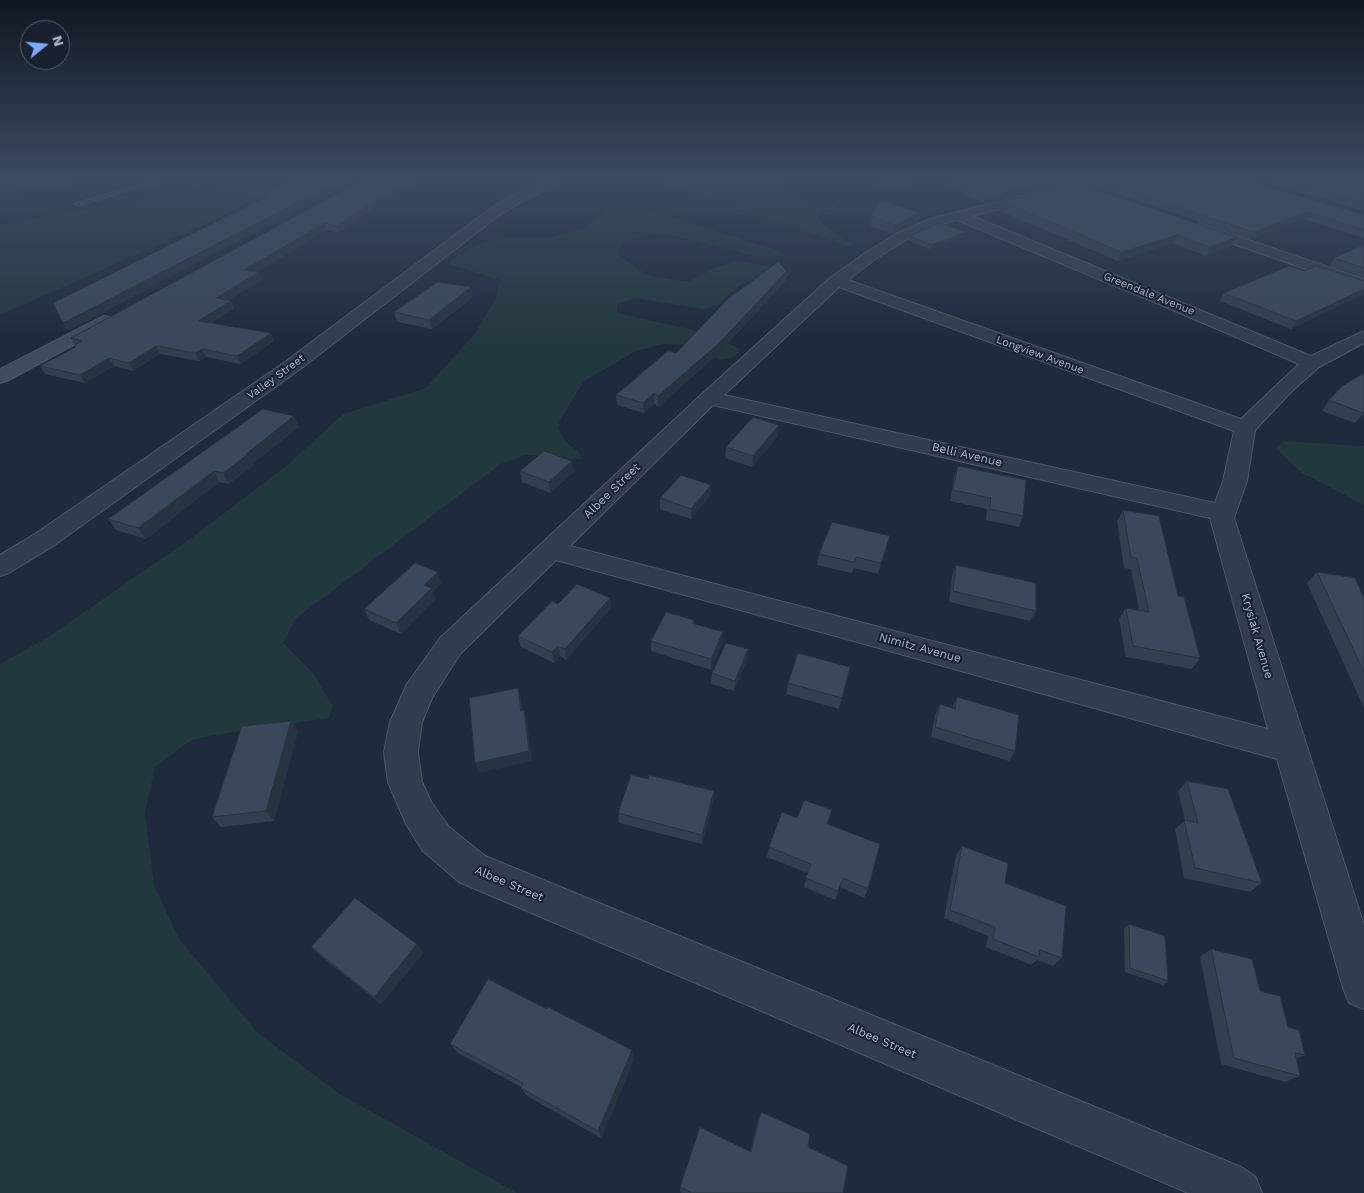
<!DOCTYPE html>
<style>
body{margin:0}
#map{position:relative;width:1364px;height:1193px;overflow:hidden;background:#1f2a3c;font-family:"Work Sans",sans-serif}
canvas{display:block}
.north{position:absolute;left:20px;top:20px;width:50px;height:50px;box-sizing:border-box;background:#192130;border:1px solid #555d6d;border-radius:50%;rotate:73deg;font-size:14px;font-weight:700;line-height:20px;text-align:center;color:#aeb7c8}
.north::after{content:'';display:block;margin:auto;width:18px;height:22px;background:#7ca8ff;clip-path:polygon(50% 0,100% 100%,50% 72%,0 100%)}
</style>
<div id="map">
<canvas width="1364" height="1193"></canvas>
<div class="north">N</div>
</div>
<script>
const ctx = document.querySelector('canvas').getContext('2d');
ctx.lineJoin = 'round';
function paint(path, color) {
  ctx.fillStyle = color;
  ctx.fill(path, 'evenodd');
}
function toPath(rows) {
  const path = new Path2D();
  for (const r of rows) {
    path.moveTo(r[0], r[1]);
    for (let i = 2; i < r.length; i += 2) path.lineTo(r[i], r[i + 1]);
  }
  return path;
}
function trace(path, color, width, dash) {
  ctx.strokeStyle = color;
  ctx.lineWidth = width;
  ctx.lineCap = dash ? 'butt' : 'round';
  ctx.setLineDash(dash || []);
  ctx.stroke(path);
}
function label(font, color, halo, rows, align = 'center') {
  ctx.font = font + ' "Work Sans",sans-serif';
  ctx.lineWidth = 4;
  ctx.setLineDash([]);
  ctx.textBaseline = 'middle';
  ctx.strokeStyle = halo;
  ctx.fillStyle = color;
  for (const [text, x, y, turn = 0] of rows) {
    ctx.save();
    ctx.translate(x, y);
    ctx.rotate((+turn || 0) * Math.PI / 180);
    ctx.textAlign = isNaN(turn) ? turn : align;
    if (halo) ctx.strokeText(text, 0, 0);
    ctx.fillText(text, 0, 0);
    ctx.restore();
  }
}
const green = toPath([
 [0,179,100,179,0,195],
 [649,179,801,179,784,184,782,192,803,202,836,205,837,208,819,212,818,220,853,245,844,245],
 [864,179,955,179,896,186,878,184],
 [248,184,263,184,300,193,271,195,253,200,224,216,0,315,0,225,80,210],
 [619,201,783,252,784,256,755,256,675,236,651,234,623,241,617,254,647,275,673,280,690,281,714,268,736,261,779,268,791,273,788,276,756,279,739,286,724,298,721,304,704,309,636,298,617,304,617,313,689,329,732,345,741,350,735,357,722,360,686,345,663,344,636,351,584,381,560,420,558,429,566,442,580,453,581,459,571,460,560,456,526,455,501,464,295,619,283,643,313,673,333,706,329,718,209,736,190,741,155,767,145,813,154,885,179,939,259,1034,340,1094,517,1193,0,1193,0,664,48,637,190,539,286,466,343,414,426,388,476,332,496,298,500,280,449,264,451,260,483,242,514,237,552,237,583,229],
 [1284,441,1364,446,1364,505,1302,473,1275,448]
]);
const lane = toPath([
 [158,179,168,179,79,205,74,204,158,179]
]);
const street = toPath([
 [549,179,554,180,555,183,554,186,517,204,497,217,299,370,53,546,9,573,0,576,0,555,35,534,285,362,487,211,507,198,549,179],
 [1088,179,1110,179,1108,182,972,216,1311,356,1364,331,1364,343,1319,367,1292,391,1255,430,1247,481,1234,518,1364,925,1364,1009,1349,1003,1343,988,1277,759,832,635,556,560,460,654,432,698,422,722,418,752,422,782,431,802,449,827,485,856,1241,1167,1255,1176,1262,1193,1188,1193,459,882,423,851,406,824,388,782,384,752,390,722,407,684,440,638,702,394,830,278,865,253,896,234,930,219,1088,179],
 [957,220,1161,305,1299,364,1241,419,848,280,875,259,906,240,940,225,957,220],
 [839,287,1234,431,1223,481,1215,503,724,395,839,287],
 [713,405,1210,518,1268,729,570,546,713,405],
 [1201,224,1364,279,1364,289,1196,231,1194,228,1196,225,1201,224]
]);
const secondary = toPath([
 [104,316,110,317,113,321,110,325,7,381,0,383,0,369,104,316]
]);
const wall = toPath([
 [365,179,338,233,327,230,257,272,262,280,229,300,234,308,211,323,271,333,274,341,241,364,206,357,199,361,160,354,133,371,114,366,85,383,45,374,40,366,76,347,71,338],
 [957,179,1081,179,984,203,949,187,951,180],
 [1256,179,1364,179,1364,211],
 [1098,181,1364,215,1364,238,1303,219,1250,239,1096,187],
 [1077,184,1232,246,1206,256,1173,243,1118,261,1000,211,1003,202],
 [872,217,919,222,892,234,871,226],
 [910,236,966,236,930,249,909,241],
 [1364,245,1364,277,1330,266,1334,258],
 [787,271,786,280,718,354,658,407,654,403,644,413,617,405,616,395,676,353],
 [1304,271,1364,281,1291,329,1220,301,1224,293],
 [473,297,432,329,397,322,394,312],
 [1364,373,1364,413,1355,423,1322,411,1329,400],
 [294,416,299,427,253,463,254,465,229,484,219,482,146,539,116,530,108,519],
 [779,425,778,436,752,467,725,458,726,447],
 [572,461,574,472,550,493,522,482,520,471],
 [958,466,1023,516,1019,527,986,520,987,509,950,501,954,477],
 [711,485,710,496,691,519,660,509,660,498],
 [1123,510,1178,596,1200,658,1192,669,1126,657,1119,619,1126,608,1139,610,1131,569,1124,568,1117,521],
 [890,536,878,574,854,568,852,573,817,565,819,554],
 [956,565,1036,611,1030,621,949,602,952,576],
 [1317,572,1364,596,1364,708,1307,583],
 [441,583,433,591,435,599,401,634,369,620,364,609],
 [610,598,611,608,566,660,560,656,554,663,521,647,518,636,558,604],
 [694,620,694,624,722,643,711,670,651,651,651,641],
 [748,649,747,660,734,691,711,684,712,673],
 [850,667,839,709,786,694,788,683],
 [957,697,1015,751,1009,761,931,737,935,715,940,704,952,708],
 [291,721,298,731,274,821,221,827,212,817],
 [649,779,714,791,713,801,702,844,619,823,618,813],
 [1187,781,1262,883,1250,892,1184,878,1175,829,1185,820,1178,791],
 [797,818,827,824,868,889,864,898,840,887,835,900,804,887,808,873,767,857,769,847],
 [962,846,1005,883,1062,958,1053,966,1037,960,1031,965,986,947,988,936,944,918,956,855],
 [1129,924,1168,981,1163,985,1125,972,1124,928],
 [417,944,423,953,381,1004,319,955,311,947],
 [1211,949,1260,991,1288,1027,1305,1055,1296,1059,1300,1076,1285,1082,1221,1064,1200,957],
 [547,1009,632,1050,634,1060,601,1138,527,1096,521,1088,521,1087,458,1053,450,1044],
 [761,1112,808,1147,843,1193,682,1193,680,1192,680,1187,750,1152,758,1120]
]);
const shadedWall = toPath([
 [343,179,357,179,68,331,63,323],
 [409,179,420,179,338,233,336,226],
 [1057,179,1081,179,984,203,986,197],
 [1307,212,1303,219,1250,239,1254,232],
 [921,213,919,222,892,234,894,225],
 [325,223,327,230,247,278,244,270],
 [967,232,966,236,930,249,931,245],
 [1177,235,1173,243,1118,261,1121,252],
 [1237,237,1232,246,1206,256,1210,247],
 [787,271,786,280,718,354,658,407,658,396],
 [259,272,262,280,220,306,216,298],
 [471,287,473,297,432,329,429,320],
 [1364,289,1364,294,1291,329,1296,321],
 [231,301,234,308,202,328,198,321],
 [271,333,274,341,241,364,237,356],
 [156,346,160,354,133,371,129,363],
 [202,349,206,357,199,361,195,353],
 [109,358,114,366,85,383,80,375],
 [654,393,654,403,644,413,643,403],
 [294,416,299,427,253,463,254,465,229,484,223,473,246,454],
 [779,425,778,436,752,467,753,456],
 [572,461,574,472,550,493,549,482],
 [214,471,219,482,146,539,138,528],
 [711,485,710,496,691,519,691,509],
 [890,536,887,547,878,574,881,563],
 [438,572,441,583,433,591,435,599,401,634,396,623,424,585],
 [610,598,611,608,566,660,565,649],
 [723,632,722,643,711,670,711,659],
 [558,646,560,656,554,663,552,652],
 [748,649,747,660,734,691,735,681],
 [518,688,521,698,524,721,521,711],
 [524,710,527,721,532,761,479,773,475,763],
 [291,721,298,731,274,821,266,811],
 [714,791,713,801,702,844,702,835],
 [417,944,423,953,381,1004,374,997],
 [632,1050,634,1060,601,1138,598,1131]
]);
const building = toPath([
 [294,179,343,179,63,323,53,303,268,196,261,195,294,179],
 [365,179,409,179,336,226,325,223,244,270,259,272,216,298,231,301,198,321,271,333,237,356,202,349,195,353,156,346,129,363,109,358,80,375,40,366,76,347,75,345,82,341,71,338,365,179],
 [957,179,1057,179,986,197,951,180,957,179],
 [1105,179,1241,179,1364,215,1364,230,1307,212,1254,232,1098,181,1105,179],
 [1282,179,1364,179,1364,203,1282,179],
 [1077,184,1237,237,1210,247,1177,235,1121,252,1003,202,1077,184],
 [878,200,921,213,894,225,872,217,878,200],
 [939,223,967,232,931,245,910,236,939,223],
 [1364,245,1364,268,1334,258,1364,245],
 [778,262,787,271,718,344,658,396,654,393,643,403,616,395,668,351,676,353,729,298,778,262],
 [1289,266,1304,271,1316,266,1364,281,1364,289,1296,321,1224,293,1289,266],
 [438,282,471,287,429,320,394,312,438,282],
 [1364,373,1364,412,1363,413,1329,400,1342,386,1364,373],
 [263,409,294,416,246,454,248,454,223,473,214,471,138,528,108,519,263,409],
 [753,417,779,425,753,456,726,447,753,417],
 [544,451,572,461,549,482,520,471,544,451],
 [958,466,1026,480,1023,516,990,509,991,498,953,490,958,466],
 [681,475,711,485,691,509,660,498,681,475],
 [1123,510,1159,516,1178,596,1184,597,1200,658,1133,646,1126,608,1149,612,1137,558,1131,557,1123,510],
 [832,522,890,536,881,563,856,557,854,562,819,554,832,522],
 [415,563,438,572,424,585,432,588,396,623,364,609,415,563],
 [956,565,1036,583,1036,611,953,591,956,565],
 [1317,572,1355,578,1363,596,1364,596,1364,672,1317,572],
 [577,584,610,598,565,649,558,646,552,652,518,636,552,601,558,604,577,584],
 [666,612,694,620,692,623,723,632,711,659,651,641,666,612],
 [726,643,748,649,735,681,712,673,726,643],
 [798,653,850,667,842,698,788,683,798,653],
 [518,688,521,711,524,710,529,751,475,763,469,698,518,688],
 [957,697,1019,715,1015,751,935,727,940,704,955,709,957,697],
 [291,721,266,811,212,817,242,726,291,721],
 [631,775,649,779,649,775,714,791,702,835,618,813,631,775],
 [1187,781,1228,789,1262,883,1195,868,1184,820,1198,823,1187,781],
 [804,800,832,810,827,824,880,844,868,889,843,878,838,891,806,878,811,864,769,847,782,812,797,818,804,800],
 [962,846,1008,863,1005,883,1066,906,1062,958,1040,950,1039,957,993,939,995,927,950,910,962,846],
 [355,898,417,944,374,997,311,947,355,898],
 [1129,924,1165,936,1168,981,1130,968,1129,924],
 [1211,949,1252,959,1260,991,1280,996,1288,1027,1299,1030,1305,1055,1295,1053,1300,1076,1234,1058,1211,949],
 [488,979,547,1009,548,1007,632,1050,598,1131,521,1088,523,1083,450,1044,488,979],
 [761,1112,810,1134,808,1147,848,1166,843,1193,692,1193,680,1187,700,1127,751,1152,761,1112]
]);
const farStreetnames = [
 ["Greendale Avenue",1149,294,22],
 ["Longview Avenue",1040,355,20],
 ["Valley Street",276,377,-36]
];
const streetNames = [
 ["Belli Avenue",967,455,13],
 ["Albee Street",612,491,-44],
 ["Krysiak Avenue",1257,636,74],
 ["Nimitz Avenue",920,648,15],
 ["Albee Street",509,884,23],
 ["Albee Street",882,1041,23]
];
paint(green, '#21383d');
trace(lane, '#4e5766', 2);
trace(street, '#4e5766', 2);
trace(secondary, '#4e5766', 2);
paint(lane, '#333c4c');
paint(street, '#333c4c');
paint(secondary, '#414b5f');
paint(wall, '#333e4e');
paint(shadedWall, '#293240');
paint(building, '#3b485b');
trace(building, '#293240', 1);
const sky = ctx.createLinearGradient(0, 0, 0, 346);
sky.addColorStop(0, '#111721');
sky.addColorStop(0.52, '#3c4a61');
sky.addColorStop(1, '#3c4a6100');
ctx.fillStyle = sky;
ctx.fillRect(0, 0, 1364, 346);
label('11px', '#aeb7c8', '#192130', farStreetnames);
label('12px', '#aeb7c8', '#192130', streetNames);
</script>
